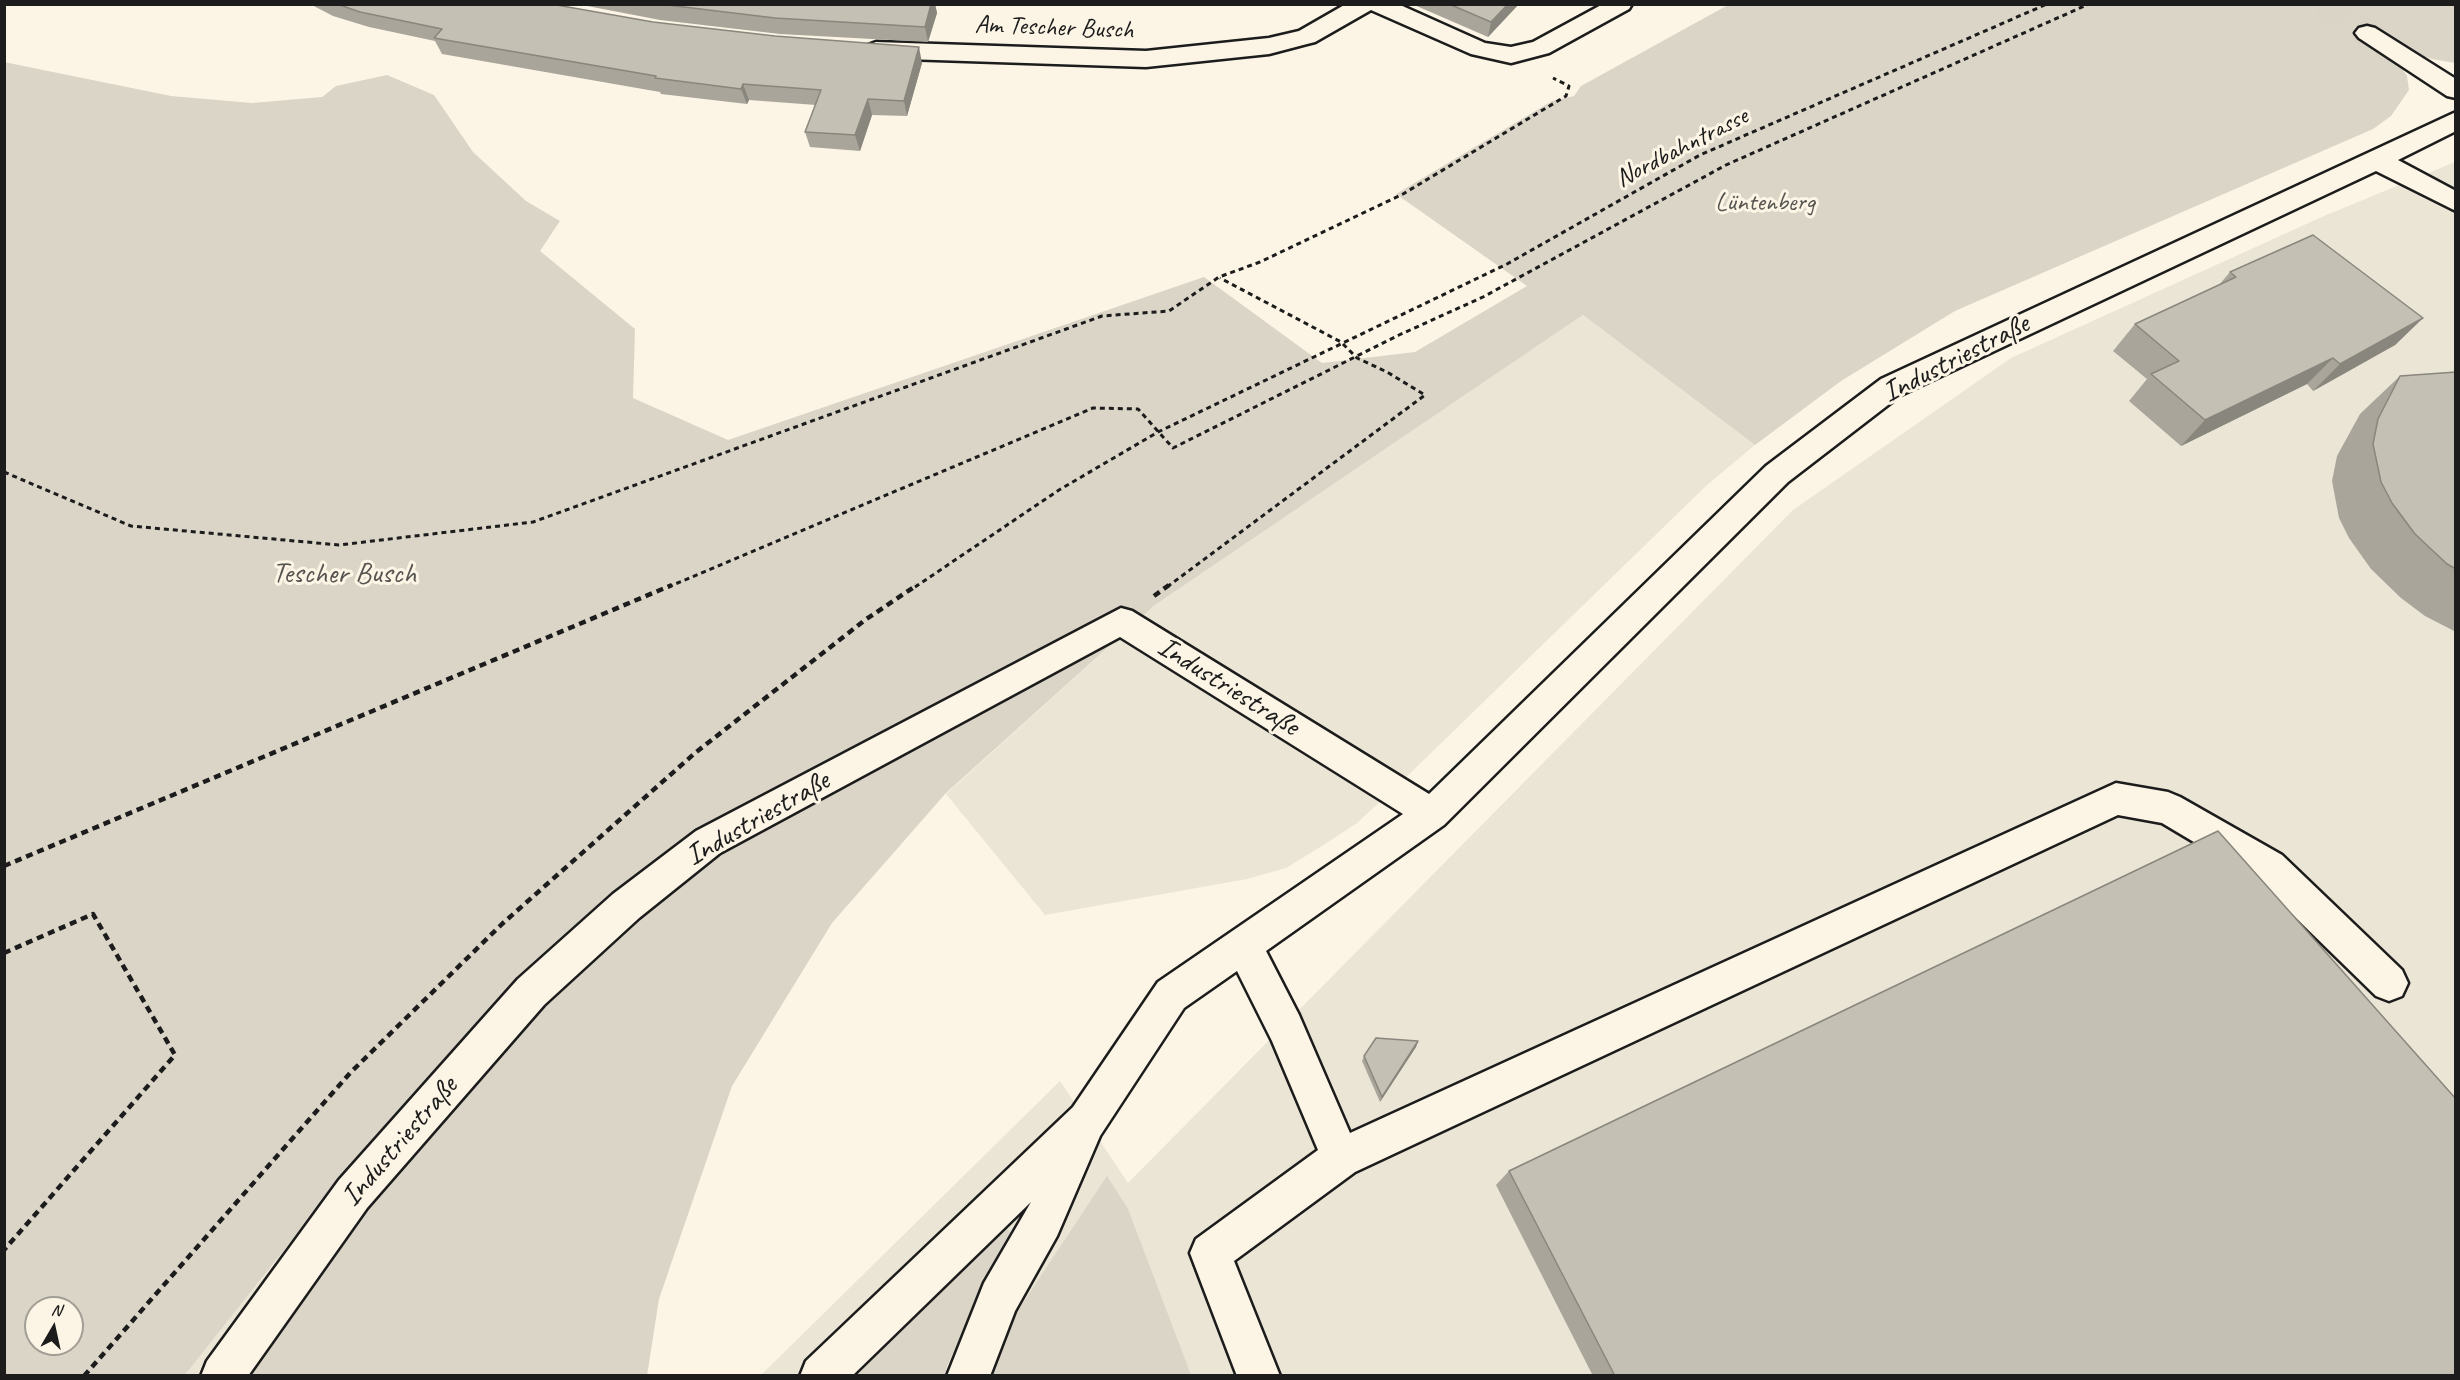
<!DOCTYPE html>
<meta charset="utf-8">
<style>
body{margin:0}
#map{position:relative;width:2460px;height:1380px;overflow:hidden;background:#fcf5e5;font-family:Caveat,sans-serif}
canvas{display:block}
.frame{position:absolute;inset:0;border:6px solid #1c1c1c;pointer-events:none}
.north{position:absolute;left:24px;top:1296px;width:60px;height:60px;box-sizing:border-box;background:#fcf5e5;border:2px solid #a29e95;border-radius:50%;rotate:9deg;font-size:16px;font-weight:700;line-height:24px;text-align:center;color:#1c1c1c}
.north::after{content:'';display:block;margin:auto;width:21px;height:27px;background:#1c1c1c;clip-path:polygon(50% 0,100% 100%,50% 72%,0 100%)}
</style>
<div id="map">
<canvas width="2460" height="1380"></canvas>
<div class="frame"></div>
<div class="north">N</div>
</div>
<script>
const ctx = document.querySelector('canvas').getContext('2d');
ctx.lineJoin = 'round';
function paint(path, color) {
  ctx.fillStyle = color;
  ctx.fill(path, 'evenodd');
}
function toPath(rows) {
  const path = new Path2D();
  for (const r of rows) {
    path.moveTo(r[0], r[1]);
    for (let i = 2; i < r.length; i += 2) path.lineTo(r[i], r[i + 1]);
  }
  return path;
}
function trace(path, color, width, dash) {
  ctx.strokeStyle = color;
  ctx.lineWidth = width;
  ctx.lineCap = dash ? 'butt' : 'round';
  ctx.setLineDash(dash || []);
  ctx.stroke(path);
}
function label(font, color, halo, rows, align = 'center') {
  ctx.font = font + ' Caveat,sans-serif';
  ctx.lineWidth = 6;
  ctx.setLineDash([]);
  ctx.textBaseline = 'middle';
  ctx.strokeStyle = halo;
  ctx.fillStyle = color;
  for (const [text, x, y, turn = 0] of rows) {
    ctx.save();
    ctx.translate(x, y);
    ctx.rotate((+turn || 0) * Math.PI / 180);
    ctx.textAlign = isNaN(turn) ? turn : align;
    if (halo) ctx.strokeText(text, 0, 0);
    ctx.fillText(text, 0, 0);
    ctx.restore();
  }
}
const built = toPath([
 [2455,162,2455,1375,760,1376,1060,1081,1128,1183,1793,510,2011,358,2324,216],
 [1583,315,1755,445,1707,485,1396,787,1357,823,1322,846,1286,868,1247,879,1045,915,946,794,1155,605],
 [301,1229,214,1375,185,1375]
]);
const green = toPath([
 [1728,5,2456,5,2455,63,2432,59,2416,54,2398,62,2407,76,2409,90,2391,116,2373,129,1955,311,1841,381,1755,445,1583,315,1155,605,946,793,832,923,732,1086,659,1299,647,1376,199,1375,292,1240,185,1375,5,1375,4,62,171,96,252,103,322,97,336,86,387,75,434,95,473,152,526,201,560,221,540,251,635,329,633,398,728,440,1204,277,1322,363,1415,352,1527,286,1396,194,1552,101,1574,96,1581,86],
 [36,1308,72,1308,72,1344,36,1344],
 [1107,1176,1128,1209,1191,1375,991,1376,1009,1324],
 [1006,1227,1013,1236,988,1276,947,1366,945,1375,854,1376]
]);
const minorTunnel = toPath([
 [2323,4,2367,33]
]);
const pathFar1 = toPath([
 [4,472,131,526,339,545,533,522,1102,316,1169,311,1219,277,1260,262,1403,194,1566,96,1569,86,1553,78],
 [668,587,1093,408,1138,409,1173,448,1399,335,1483,297,1726,165,2089,4],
 [915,587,1059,490,1158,432,1507,264,1700,155,2047,4],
 [1167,587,1425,395,1387,372,1357,358,1341,342,1220,278]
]);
const path = toPath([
 [1154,596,1169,585],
 [4,866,672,585],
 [4,953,93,914,175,1055,4,1250],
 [84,1376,350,1073,502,924,695,753,865,620,917,585]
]);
const minor = toPath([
 [1346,4,1398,4,1485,43,1511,47,1533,42,1603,4,1632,4,1629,9,1549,53,1511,63,1471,54,1371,10,1315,42,1307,44,1269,54,1146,67,876,58,868,55,864,50,868,45,876,42,1146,51,1269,38,1299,31,1346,4],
 [2367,26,2375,28,2456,79,2456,98,2447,96,2359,38,2355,33,2359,28,2367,26],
 [2456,112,2456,131,2398,160,2456,191,2456,211,2376,171,1901,395,1788,482,1444,825,1266,951,1299,1015,1350,1133,2116,783,2168,792,2180,797,2282,855,2402,970,2408,983,2402,996,2389,1001,2376,996,2256,879,2162,823,2118,815,1355,1172,1234,1261,1280,1376,1237,1376,1190,1253,1196,1239,1318,1150,1272,1041,1237,971,1184,1008,1100,1136,1057,1236,1015,1311,990,1376,947,1376,984,1283,1031,1202,852,1376,800,1376,806,1361,1073,1107,1158,982,1403,814,1120,637,720,853,639,918,544,1005,367,1208,248,1376,201,1376,207,1361,339,1180,518,979,613,894,696,831,1121,608,1132,611,1429,794,1766,466,1881,379,2456,112]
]);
const wall = toPath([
 [310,4,551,4,653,22,922,63,907,116,872,115,860,151,810,147,805,132,816,105,749,100,747,104,661,94,660,92,442,54,435,41,369,27,333,16],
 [577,4,935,4,937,13,928,42,780,34,660,20],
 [1412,4,1519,4,1488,37],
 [2230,272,2423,318,2395,345,2313,391,2307,384,2181,446,2129,401,2147,379,2113,351,2135,324,2219,285],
 [2456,372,2456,632,2425,616,2401,598,2371,569,2349,538,2339,518,2332,481,2337,456,2360,414,2400,376],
 [1418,1041,1416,1047,1380,1102,1362,1061,1364,1056],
 [1509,1171,2456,1376,1593,1376,1496,1185]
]);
const shadedWall = toPath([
 [931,4,935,4,937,13,928,42,925,27],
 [1508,4,1519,4,1488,37,1491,22],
 [919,47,922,63,907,116,904,101],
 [743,84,749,100,747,104,741,89],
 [868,99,872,115,860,151,855,135],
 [2423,318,2395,345,2313,391,2340,364],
 [2333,358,2307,384,2181,446,2205,420],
 [1418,1041,1416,1047,1380,1102,1382,1097]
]);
const building = toPath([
 [337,4,551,4,653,22,775,36,919,47,904,101,868,99,855,135,805,132,821,90,743,84,741,89,655,78,656,76,434,38,442,29,360,12,337,4],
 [659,4,931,4,925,27,775,18,659,4],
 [1449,4,1508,4,1491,22,1449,4],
 [2313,235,2423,318,2340,364,2333,358,2205,420,2151,374,2179,361,2135,324,2236,277,2230,272,2313,235],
 [2456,372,2456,569,2447,564,2415,534,2392,503,2381,482,2373,444,2378,419,2400,376,2456,372],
 [2218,831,2456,1099,2456,1376,1615,1376,1509,1171,2218,831],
 [1376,1038,1418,1041,1382,1097,1364,1056,1376,1038]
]);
const farStreetnames = [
 ["Am Tescher Busch",1054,28,2],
 ["Nordbahntrasse",1682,148,-27]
];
const farParknames = [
 ["Lüntenberg",1765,203]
];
const streetNames = [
 ["Industriestraße",1956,359,-27],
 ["Industriestraße",1228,687,32],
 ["Industriestraße",758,819,-30],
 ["Industriestraße",400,1142,-49]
];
const parkNames = [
 ["Tescher Busch",344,574]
];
paint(built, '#ebe5d6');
paint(green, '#dbd5c8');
trace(minorTunnel, '#dad4c7', 27, [27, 14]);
trace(minor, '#1c1c1c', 5);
trace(pathFar1, '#1c1c1c', 3, [5, 4]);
trace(path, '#1c1c1c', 4.5, [7, 5]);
paint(minor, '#fcf5e5');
paint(wall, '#a9a59a');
paint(shadedWall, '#89867d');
paint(building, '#c4c0b3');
trace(building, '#89867d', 1.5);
label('26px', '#1c1c1c', '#fcf5e5', farStreetnames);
label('26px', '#555450', '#fcf5e5', farParknames);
label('30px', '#1c1c1c', '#fcf5e5', streetNames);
label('30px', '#555450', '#fcf5e5', parkNames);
</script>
